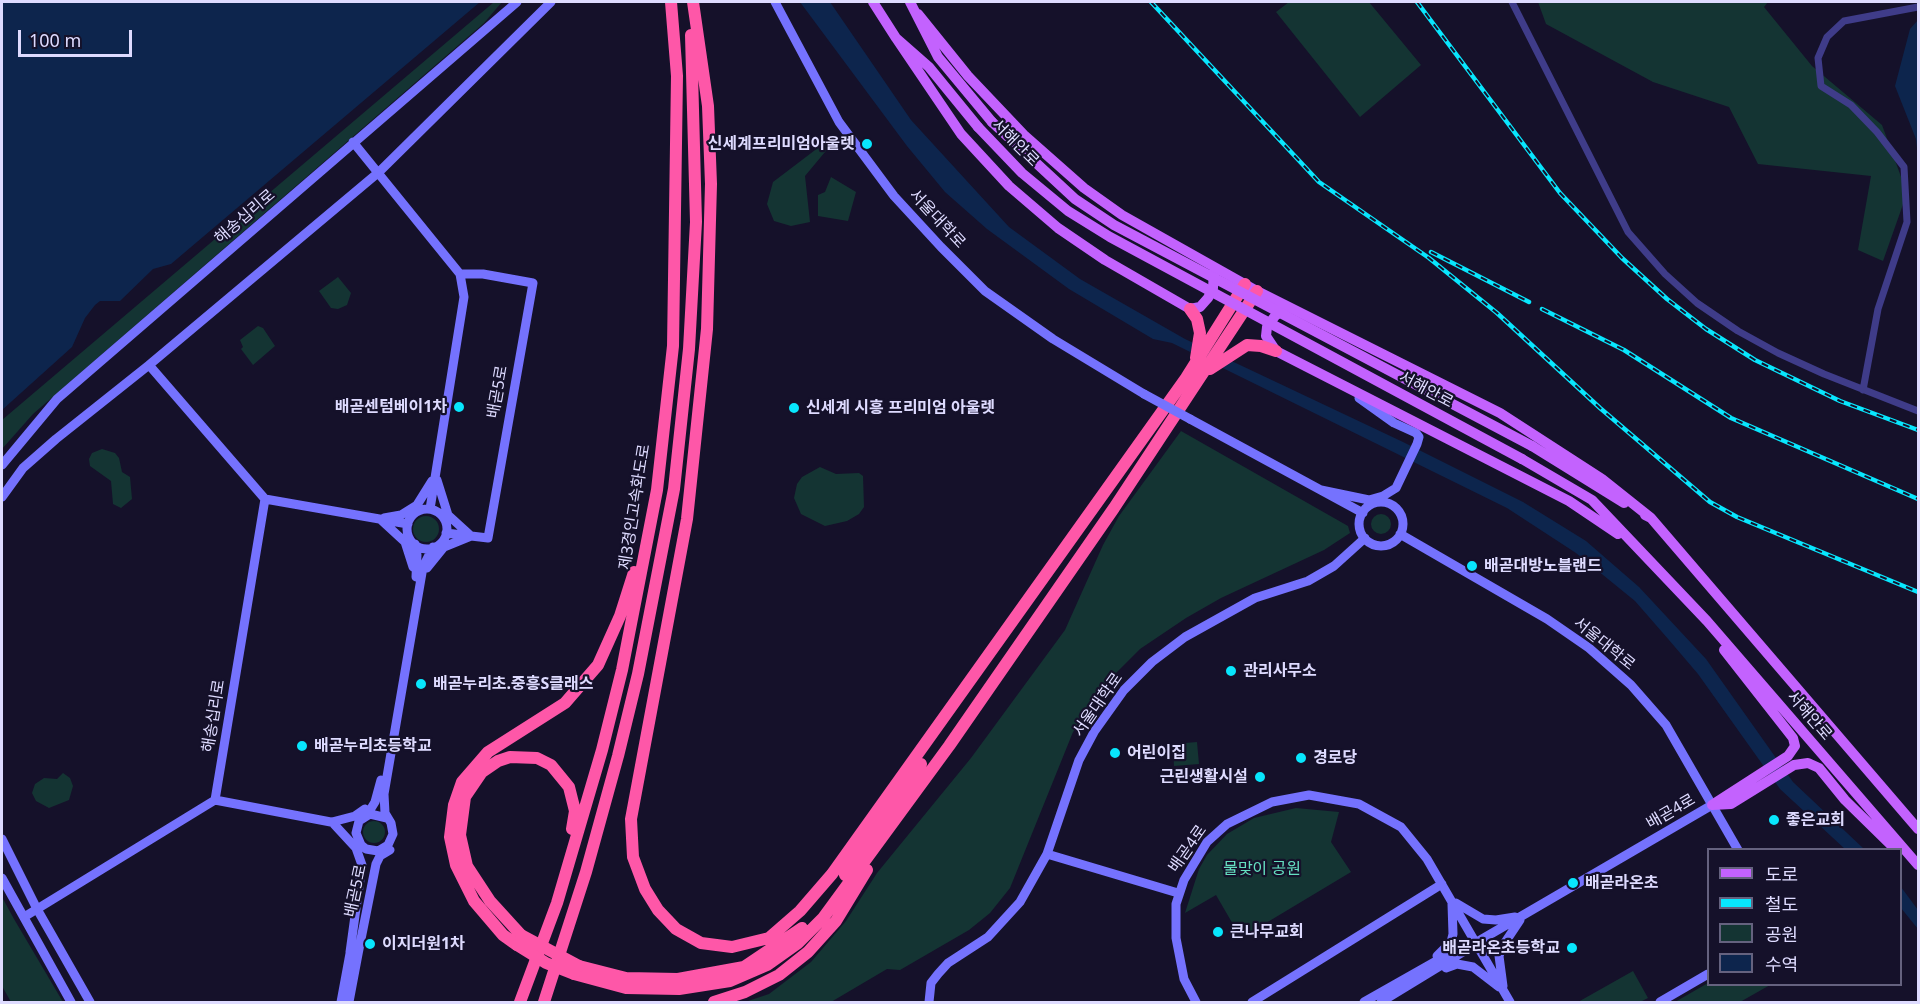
<!DOCTYPE html>
<meta charset="utf-8">
<style>
body{margin:0}
#map{position:relative;width:1920px;height:1004px;overflow:hidden;background:#15112a;font-family:"Noto Sans","Noto Sans KR",sans-serif}
canvas{display:block}
.frame{position:absolute;inset:0;border:3px solid #dedbff;pointer-events:none}
.legend{position:absolute;left:1707px;top:848px;width:195px;height:138px;box-sizing:border-box;background:#15112a;border:2px solid #65627f;margin:0;padding:8px 10px;list-style:none;font-size:18px;color:#dedbff}
.legend li{display:flex;align-items:center;gap:12px;height:30px}
.legend b{width:30px;border:2px solid #65627f}
.scale{position:absolute;left:18px;top:30px;width:114px;height:27px;box-sizing:border-box;border:3px solid #dedbff;border-top:0;padding-left:8px;font-size:18px;line-height:21px;white-space:nowrap;color:#dedbff;-webkit-text-stroke:4px #15112a;paint-order:stroke}
</style>
<div id="map">
<canvas width="1920" height="1004"></canvas>
<div class="frame"></div>
<ul class="legend">
<li><b style="height:8px;background:#c362fe"></b>도로</li>
<li><b style="height:8px;background:#08e6fd"></b>철도</li>
<li><b style="height:16px;background:#143433"></b>공원</li>
<li><b style="height:16px;background:#0d254d"></b>수역</li>
</ul>
<div class="scale">100 m</div>
</div>
<script>
const ctx = document.querySelector('canvas').getContext('2d');
ctx.lineJoin = 'round';
function paint(path, color) {
  ctx.fillStyle = color;
  ctx.fill(path, 'evenodd');
}
function toPath(rows) {
  const path = new Path2D();
  for (const r of rows) {
    if (r.length === 3) {
      path.moveTo(r[0] + r[2], r[1]);
      path.arc(r[0], r[1], r[2], 0, 2 * Math.PI);
      continue;
    }
    path.moveTo(r[0], r[1]);
    for (let i = 2; i < r.length; i += 2) path.lineTo(r[i], r[i + 1]);
  }
  return path;
}
function trace(path, color, width, dash) {
  ctx.strokeStyle = color;
  ctx.lineWidth = width;
  ctx.lineCap = dash ? 'butt' : 'round';
  ctx.setLineDash(dash || []);
  ctx.stroke(path);
}
function label(font, color, halo, rows, align = 'center') {
  ctx.font = font + ' "Noto Sans","Noto Sans KR",sans-serif';
  ctx.lineWidth = 4.5;
  ctx.setLineDash([]);
  ctx.textBaseline = 'middle';
  ctx.strokeStyle = halo;
  ctx.fillStyle = color;
  for (const [text, x, y, turn = 0] of rows) {
    ctx.save();
    ctx.translate(x, y);
    ctx.rotate((+turn || 0) * Math.PI / 180);
    ctx.textAlign = isNaN(turn) ? turn : align;
    if (halo) ctx.strokeText(text, 0, 0);
    ctx.fillText(text, 0, 0);
    ctx.restore();
  }
}
const green = toPath([
 [494,2,502,2,484,23,33,414,2,449,2,420],
 [1289,2,1369,2,1421,65,1360,117,1276,12],
 [1538,2,1768,2,1764,7,1812,66,1882,125,1907,193,1883,261,1858,250,1871,176,1758,164,1729,107,1653,82,1546,24],
 [827,141,830,146,805,176,810,222,791,226,774,221,767,204,773,182],
 [831,177,856,192,848,221,818,216,818,195,825,192],
 [338,277,351,293,347,305,338,309,331,308,319,291],
 [258,326,263,328,275,346,253,365,241,349,243,347,240,340],
 [1181,431,1348,526,1350,533,1324,550,1221,598,1186,618,1140,649,1115,674,1073,732,1010,888,990,913,969,930,900,970,887,969,831,1002,745,1002,769,994,811,962,846,921,877,873,971,758,1065,630,1103,545,1119,516],
 [102,449,115,453,119,458,122,472,130,477,132,499,121,508,113,504,111,481,90,466,89,459,92,453],
 [820,467,836,474,859,473,863,476,864,507,859,514,847,521,825,526,801,514,794,498,797,484,802,477],
 [1381,524,10],
 [426,529,13],
 [1197,742,1199,764,1174,766,1173,744],
 [63,773,70,778,73,786,69,800,49,808,36,801,32,793,35,784,44,778,57,779],
 [1296,808,1339,812,1331,842,1351,872,1241,938,1216,895,1185,913,1199,869,1207,855,1227,834,1254,818],
 [374,832,11],
 [2,897,14,919,63,1002,11,1002,2,986],
 [1633,971,1648,998,1640,1002,1578,1002],
 [1708,983,1708,984,1770,985,1740,1002,1675,1002]
]);
const water = toPath([
 [2,2,480,2,171,264,153,269,120,301,100,301,95,305,85,318,72,347,2,410],
 [800,2,830,2,911,120,1009,227,1080,279,1185,339,1403,442,1523,502,1586,541,1639,587,1706,659,1793,782,1864,849,1845,849,1780,789,1698,674,1669,640,1635,601,1576,553,1507,508,1172,343,1153,339,1069,289,987,229,945,192,907,146],
 [1918,20,1918,157,1916,139,1895,86,1910,29],
 [1901,887,1918,910,1918,929,1901,908]
]);
const street = toPath([
 [1512,2,1628,232,1665,274,1697,303,1738,331,1778,353,1824,374,1918,411],
 [1863,390,1878,309,1907,222,1904,167,1877,132,1851,105,1821,86,1818,58,1827,37,1844,21,1918,7]
]);
const secondary = toPath([
 [775,2,839,122,894,196,941,247,985,291,1053,339,1144,394],
 [353,142,460,274,464,297,430,509],
 [1190,419,1363,513],
 [2,465,57,399,517,2],
 [1321,490,1369,500,1383,496,1396,488,1417,444,1419,437,1416,433,1394,423,1359,398],
 [2,497,23,468,56,439,149,365,379,172,551,2],
 [265,499,408,524],
 [1381,524,22],
 [427,529,20],
 [384,518,401,515,417,505,432,481],
 [380,519,405,542,413,567],
 [446,533,488,538,533,283,483,274,460,274],
 [1400,534,1547,619,1589,648,1631,685,1666,725,1738,850],
 [415,544,417,555,416,577],
 [427,568,444,547,471,536,448,515,437,480],
 [215,800,336,823],
 [367,815,375,802,381,780],
 [387,818,370,814,359,821,356,833,361,845,366,849,378,851,388,845,393,834,391,823,385,813,384,794,423,567,433,547],
 [2,839,37,909,90,1002],
 [1047,854,1178,893],
 [2,878,71,1002],
 [1456,903,1483,919,1496,920,1515,917],
 [24,917,215,800,265,499,149,365],
 [350,952,362,865,356,848,332,822,355,816,365,809],
 [358,954,376,864,380,856,390,850],
 [1437,956,1451,942,1453,934,1452,904],
 [1446,968,1457,964,1473,967,1499,987],
 [1503,986,1499,956,1502,947,1520,920],
 [341,1002,351,948],
 [349,1002,359,949],
 [929,1002,931,983,938,974,948,963,988,937,1020,902,1047,854,1079,760,1094,732,1124,690,1152,662,1185,637,1255,598,1308,581,1334,566,1365,538],
 [1196,1002,1184,979,1176,938,1176,904,1184,880,1207,842,1227,824,1272,802,1309,795,1359,804,1401,827,1427,859,1510,1002],
 [1252,1002,1442,884],
 [1364,1002,1447,955,1477,942,1712,805],
 [1381,1002,1468,949],
 [1660,1002,1708,974]
]);
const primary = toPath([
 [873,2,896,38,929,67,978,127],
 [910,2,938,57,992,122],
 [918,14,968,76,1024,135,1084,188,1122,215,1257,291,1500,413,1602,479,1651,518],
 [896,38,961,134,1009,186,1058,228,1105,260,1190,309,1200,307,1208,298,1213,288,1214,272],
 [1285,309,1275,316,1267,327,1266,336,1276,351,1569,501,1618,534],
 [1532,446,1624,503],
 [1522,459,1592,500,1707,621,1918,865],
 [1645,515,1651,518,1918,829],
 [1712,805,1788,756,1795,746,1793,738,1724,650],
 [1712,805,1731,804,1794,765,1808,763,1819,768,1845,800,1896,850]
]);
const highway = toPath([
 [693,2,708,106,711,184,707,329,687,519,631,819,633,857,645,889,658,910,676,929,701,943,732,947,769,938,800,911,832,874,1186,378,1245,284],
 [1190,309,1197,319,1200,333,1196,358],
 [1210,369,1247,345,1261,346,1276,351],
 [845,875,921,764],
 [521,935,490,901,467,866,460,835,465,797,482,772,498,761,510,757,537,758,551,765,569,787,575,811,572,829],
 [517,945,503,935,474,901,456,865,450,837,454,805,462,782,488,752,565,703,598,665,620,616,634,572],
 [579,966,626,978,678,979,744,967,802,928],
 [574,974,626,988,679,989,730,981,767,965,798,943,823,918,949,746,1114,508,1257,291],
 [520,1002,557,903,602,750,622,670,657,490,673,346,677,76,671,2],
 [544,1002,586,872,618,756,638,674,674,489,689,349,696,222,691,35],
 [714,1002,745,992,779,975,808,952,836,921,867,870]
]);
const rail = toPath([
 [1151,2,1319,182,1429,258,1497,313,1600,408,1710,502,1737,517,1918,592],
 [1417,2,1560,193,1622,258,1667,299,1706,329,1755,360,1840,401,1918,430],
 [1431,252,1529,302],
 [1542,309,1624,350,1731,418,1918,499]
]);
const secondaryBridge = toPath([
 [1144,394,1190,419]
]);
const primaryBridge = toPath([
 [992,122,1075,199,1114,225,1532,446],
 [978,127,1022,173,1068,211,1110,237,1522,459]
]);
const highwayBridge = toPath([
 [521,935,579,966],
 [517,945,546,963,574,974]
]);
const markers = [
 [867,144,6,"#08e6fd"],
 [459,407,6,"#08e6fd"],
 [794,408,6,"#08e6fd"],
 [1472,566,6,"#08e6fd"],
 [1231,671,6,"#08e6fd"],
 [421,684,6,"#08e6fd"],
 [302,746,6,"#08e6fd"],
 [1115,753,6,"#08e6fd"],
 [1301,758,6,"#08e6fd"],
 [1260,777,6,"#08e6fd"],
 [1774,820,6,"#08e6fd"],
 [1573,883,6,"#08e6fd"],
 [1218,932,6,"#08e6fd"],
 [370,944,6,"#08e6fd"],
 [1572,948,6,"#08e6fd"]
];
const streetNames = [
 ["서해안로",1015,143,45],
 ["해송십리로",245,217,-41],
 ["서울대학로",937,219,47],
 ["서해안로",1426,390,28],
 ["배곧5로",498,392,-80],
 ["제3경인고속화도로",635,507,-81],
 ["서울대학로",1604,644,39],
 ["서울대학로",1098,705,-55],
 ["해송십리로",214,716,-81],
 ["서해안로",1809,716,49],
 ["배곧4로",1671,812,-30],
 ["배곧4로",1188,849,-55],
 ["배곧5로",356,891,-78]
];
const poiNames = [
 ["신세계프리미엄아울렛",855,144,"right"],
 ["배곧센텀베이1차",447,407,"right"],
 ["신세계 시흥 프리미엄 아울렛",806,408],
 ["배곧대방노블랜드",1484,566],
 ["관리사무소",1243,671],
 ["배곧누리초.중흥S클래스",433,684],
 ["배곧누리초등학교",314,746],
 ["어린이집",1127,753],
 ["경로당",1313,758],
 ["근린생활시설",1248,777,"right"],
 ["좋은교회",1786,820],
 ["배곧라온초",1585,883],
 ["큰나무교회",1230,932],
 ["이지더원1차",382,944],
 ["배곧라온초등학교",1560,948,"right"]
];
const parkNames = [
 ["물맞이 공원",1262,869]
];
paint(green, '#143433');
paint(water, '#0d254d');
trace(street, '#3f3c89', 7);
trace(secondary, '#7572fe', 9);
trace(primary, '#c362fe', 10);
trace(highway, '#fe57a8', 12);
trace(rail, '#08e6fd', 4.5);
trace(rail, '#15112a', 2, [7]);
trace(secondaryBridge, '#7572fe', 9);
trace(primaryBridge, '#c362fe', 10);
trace(highwayBridge, '#fe57a8', 12);
for (const [x, y, r, color] of markers) {
  const dot = new Path2D();
  dot.arc(x, y, r, 0, 2 * Math.PI);
  ctx.fillStyle = color;
  ctx.fill(dot);
  trace(dot, '#15112a', 2);
}
label('16px', '#dedbff', '#15112a', streetNames);
label('bold 16px', '#dedbff', '#15112a', poiNames, 'left');
label('16px', '#65e0c1', '#15112a', parkNames);
</script>
